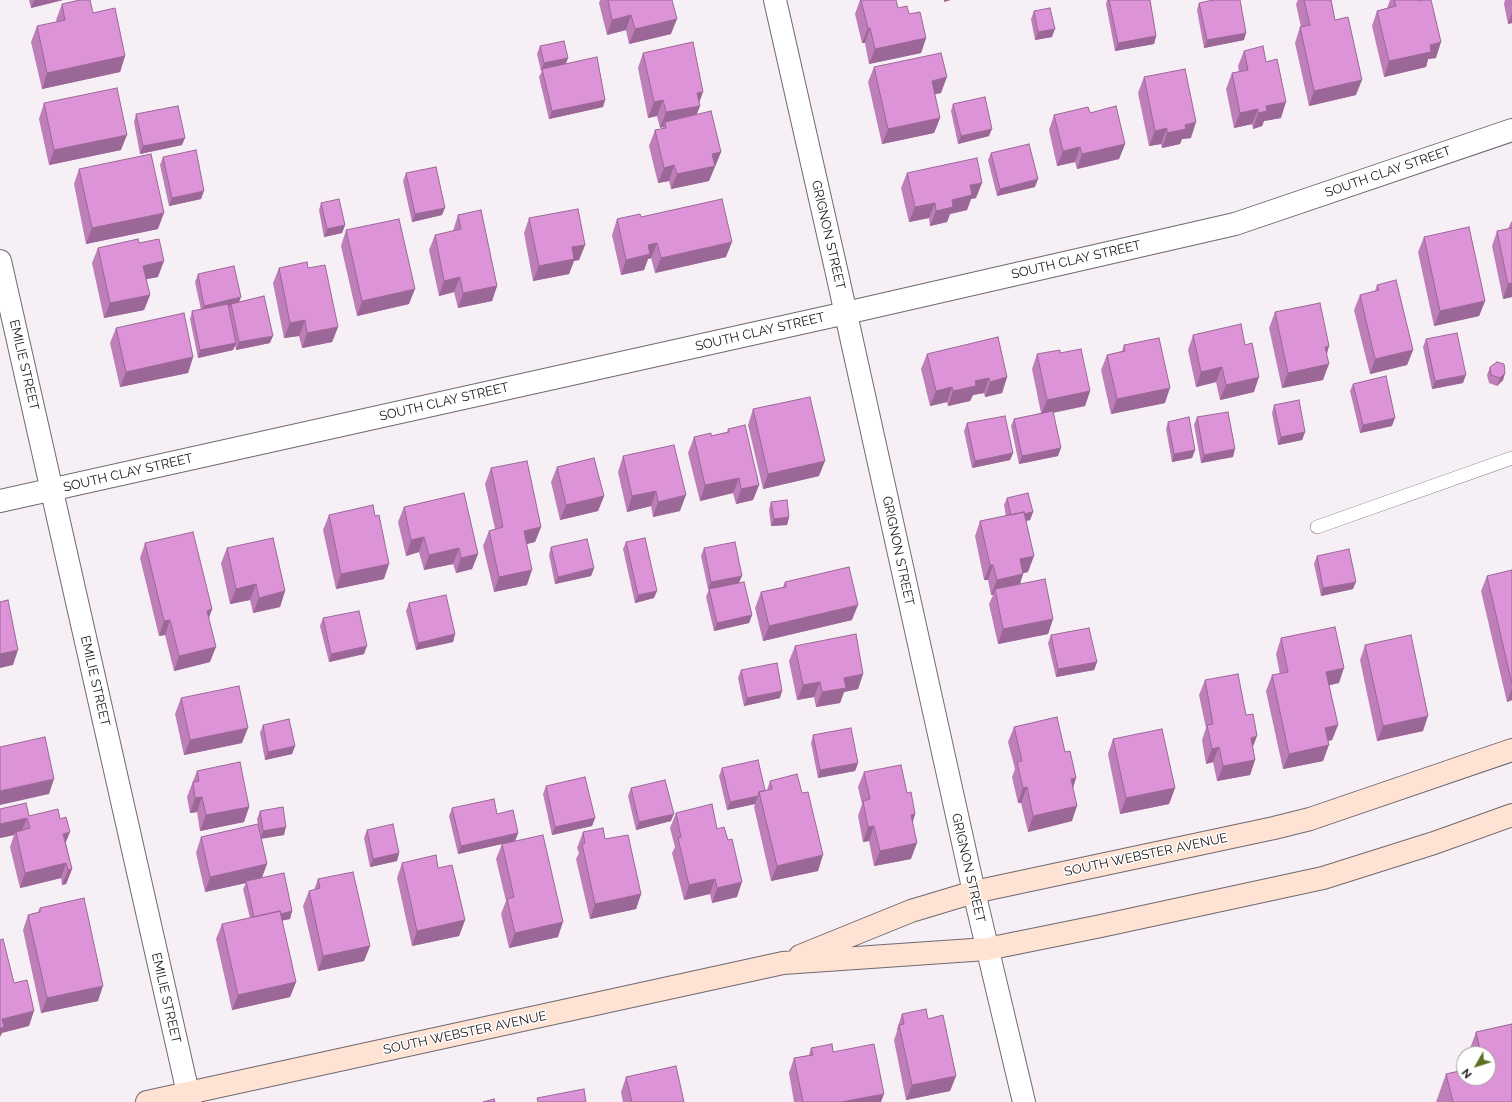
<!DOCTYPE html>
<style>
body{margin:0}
#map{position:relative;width:1512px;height:1102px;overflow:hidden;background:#f6eff5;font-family:Raleway,sans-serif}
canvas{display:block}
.north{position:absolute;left:1456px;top:1046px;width:40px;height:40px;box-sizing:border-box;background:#fff;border:1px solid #a3a3a3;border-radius:50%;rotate:231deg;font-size:11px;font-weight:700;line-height:16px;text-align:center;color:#1a181a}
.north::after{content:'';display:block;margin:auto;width:14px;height:18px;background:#5d7121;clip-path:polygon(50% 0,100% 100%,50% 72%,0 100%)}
</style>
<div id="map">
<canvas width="1512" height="1102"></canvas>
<div class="north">N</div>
</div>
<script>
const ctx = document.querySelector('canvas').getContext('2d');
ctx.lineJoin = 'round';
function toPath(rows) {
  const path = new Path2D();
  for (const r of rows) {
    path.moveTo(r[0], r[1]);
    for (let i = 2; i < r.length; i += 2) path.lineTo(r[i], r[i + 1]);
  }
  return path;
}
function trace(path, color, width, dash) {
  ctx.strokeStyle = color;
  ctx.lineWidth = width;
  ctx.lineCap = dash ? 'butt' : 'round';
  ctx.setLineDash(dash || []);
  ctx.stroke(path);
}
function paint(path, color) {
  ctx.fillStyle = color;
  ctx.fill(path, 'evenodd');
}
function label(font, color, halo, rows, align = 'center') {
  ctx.font = font + ' Raleway,sans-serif';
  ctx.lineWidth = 3;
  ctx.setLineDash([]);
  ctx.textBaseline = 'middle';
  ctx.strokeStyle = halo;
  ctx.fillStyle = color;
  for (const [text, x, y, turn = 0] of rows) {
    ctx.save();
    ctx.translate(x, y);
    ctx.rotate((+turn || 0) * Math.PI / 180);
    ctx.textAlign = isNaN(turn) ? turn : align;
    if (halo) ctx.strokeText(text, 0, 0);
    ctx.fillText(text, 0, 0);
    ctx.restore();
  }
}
const service = toPath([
 [1317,527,1512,458]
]);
const minor = toPath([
 [775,0,836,269,974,892,1024,1102],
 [0,261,190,1102],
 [0,501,846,313,1235,224,1512,130]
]);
const secondary = toPath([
 [800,956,911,911,974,892,1274,828,1310,819,1512,750],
 [147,1102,783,963,987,949,1101,926,1323,878,1434,843,1512,815]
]);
const wall = toPath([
 [29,0,63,0,31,8],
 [600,0,672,0,671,34,629,44,626,30,607,35,599,3],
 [860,0,896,0,898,8,909,14,926,38,921,53,869,64,865,43,862,43,855,14],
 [1107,0,1150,0,1156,36,1154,44,1115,51,1106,4],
 [1298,0,1331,0,1335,20,1356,95,1309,106,1295,43,1300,27,1301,27,1296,4],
 [1390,0,1419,0,1436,58,1428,59,1426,67,1384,77,1372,26,1377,11,1387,8],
 [1505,0,1512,0,1512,23,1508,24,1504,4],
 [1199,3,1244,40,1204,48,1197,10],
 [62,4,93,13,125,56,120,72,42,89,31,42,37,26,57,22,56,20],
 [1034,11,1052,37,1035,40,1031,19],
 [540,46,568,58,565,64,605,100,603,107,549,119,539,77,542,71,541,71,537,54],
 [1244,51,1266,62,1281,118,1264,121,1262,126,1253,129,1252,124,1234,128,1226,89,1232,73,1239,72,1238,66],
 [643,53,699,103,700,106,696,115,721,152,709,181,671,189,669,181,658,183,649,146,655,130,663,129,663,127,660,128,657,116,648,118,638,68],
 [874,67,941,93,934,94,940,118,934,133,882,144,868,82],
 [1144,77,1191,138,1182,139,1180,144,1162,148,1161,144,1149,146,1138,93],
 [44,103,121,150,49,165,39,119],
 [953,104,989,136,958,144,951,111],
 [1090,113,1125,144,1119,159,1077,169,1075,162,1057,166,1049,130,1054,115],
 [136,114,182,145,140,154,134,122],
 [991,153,1035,187,997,196,988,160],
 [163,157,201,199,169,206,160,165],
 [79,169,158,229,86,244,74,184],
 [406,173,442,215,412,222,403,181],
 [907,173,976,198,971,199,967,210,950,214,947,222,930,226,929,218,909,222,901,188],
 [321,203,345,225,342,233,324,237,319,210],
 [458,215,497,286,492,301,458,308,454,292,439,296,429,250,435,235,453,231],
 [641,217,726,257,655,273,651,258,648,259,644,270,621,275,612,235,617,219],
 [529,218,585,245,579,260,574,261,569,274,533,281,524,233],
 [1512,221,1512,297,1503,299,1492,246,1497,231,1508,229,1511,222],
 [346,230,409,304,357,316,341,246],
 [1424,237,1485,301,1479,316,1434,326,1418,252],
 [139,243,158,277,146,279,150,295,144,310,104,318,92,263,98,248],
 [279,268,308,268,338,327,332,342,302,348,299,336,284,338,273,283],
 [198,274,240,302,270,343,236,350,235,346,233,350,198,358,190,319,192,311,201,310,195,282],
 [1377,285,1413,350,1407,365,1370,374,1354,310,1360,295,1375,291],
 [1275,312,1329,346,1327,354,1323,380,1282,388,1269,328],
 [116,328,193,357,188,373,120,387,110,343],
 [1193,335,1254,392,1220,400,1216,382,1196,387,1188,350],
 [1426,339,1463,383,1432,389,1423,347],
 [1124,345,1165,403,1111,414,1101,370,1107,355,1122,351],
 [1060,353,1090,391,1085,406,1053,413,1058,456,1019,464,1011,426,1014,419,1041,413,1032,369,1037,354],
 [927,354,1007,377,1002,393,985,397,984,393,973,395,970,401,948,406,947,402,930,406,921,369],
 [1490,367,1505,373,1503,380,1497,386,1489,383,1487,375],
 [1353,384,1392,426,1360,433,1350,391],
 [1274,405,1305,432,1302,440,1278,445,1272,413],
 [753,409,819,476,763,489,748,425],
 [1197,417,1233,457,1201,463,1194,425],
 [1168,422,1195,450,1192,458,1172,462,1166,429],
 [967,423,1013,453,1010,460,972,468,964,431],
 [728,429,759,485,753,500,736,504,733,493,700,501,688,453,694,437,711,436,727,432],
 [623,456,680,511,653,517,651,506,627,512,618,472],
 [557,467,604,496,598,511,560,520,551,482],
 [491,468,541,527,535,542,527,544,527,585,494,592,483,546,489,531,495,529,485,484],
 [1007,498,1033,512,1030,520,1026,521,1028,572,1023,573,1023,574,1020,584,1053,619,1048,634,998,644,989,604,993,595,991,595,988,580,984,580,975,536,980,521,1006,516,1004,505],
 [771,502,789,517,787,525,771,526,769,510],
 [404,507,478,554,472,569,456,573,453,564,424,570,419,552,406,556,398,522],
 [329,515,384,579,336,589,323,530],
 [626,542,654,598,635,603,623,549],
 [145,543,212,609,209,618,210,662,174,671,165,635,159,636,140,558],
 [551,547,594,568,591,576,555,584,549,555],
 [227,548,285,591,280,607,253,613,250,600,230,604,221,563],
 [704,548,739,583,752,615,749,623,714,631,706,597,709,589,708,589,701,556],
 [1317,556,1353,589,1321,596,1314,564],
 [1512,570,1512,700,1507,702,1481,591,1487,576],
 [785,582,852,620,763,641,755,608,761,592,783,587],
 [409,603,455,634,453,642,416,650,406,611],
 [323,618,364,654,329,662,320,626],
 [1051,635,1097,662,1094,670,1056,677,1048,643],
 [1281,638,1339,683,1329,685,1338,725,1332,740,1328,741,1323,761,1283,769,1266,691,1272,675,1280,674,1276,654],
 [1365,645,1423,731,1377,741,1360,660],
 [795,646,863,674,858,689,844,692,840,703,816,707,814,697,797,700,789,661],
 [741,670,780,698,744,706,738,678],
 [1205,680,1253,748,1255,760,1250,775,1217,781,1213,762,1206,764,1202,740,1206,728,1199,695],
 [181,698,242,743,184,755,175,714],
 [263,725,295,746,292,754,265,760,260,733],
 [1014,727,1065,752,1076,778,1073,787,1072,821,1028,832,1021,803,1018,803,1012,777,1015,769,1008,742],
 [813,735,858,763,855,771,818,778,811,743],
 [1113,739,1175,788,1169,804,1120,814,1108,754],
 [722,768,765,790,767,790,770,781,818,871,771,881,754,807,755,804,727,810,719,776],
 [197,771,249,807,244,822,200,831,197,812,190,813,187,797],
 [864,772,907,793,915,814,913,822,911,859,874,866,869,841,863,842,858,816,862,804,858,787],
 [546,786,595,818,592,826,552,835,543,794],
 [631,788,671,821,636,830,628,796],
 [452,808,497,814,518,833,515,841,458,854,449,816],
 [260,811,284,835,261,838,267,864,262,878,292,911,290,919,282,920,296,982,290,997,232,1010,216,939,222,924,250,918,243,889,246,883,205,892,196,853,201,837,258,824,257,819],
 [676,813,717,829,737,897,712,903,710,894,684,900,672,853,675,847,670,828],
 [29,816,66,843,72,869,66,884,62,885,61,878,20,888,10,847,14,835,0,838],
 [367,830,399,853,397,861,370,867,364,838],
 [583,832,605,839,641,894,636,909,590,919,576,859,579,853,577,848],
 [502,844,558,937,509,948,501,914,506,901,496,859],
 [402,863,438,868,465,920,459,936,412,946,397,878],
 [318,879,370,946,364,961,318,971,303,906,309,891,314,890],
 [40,908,98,1001,41,1013,23,930,28,915,38,912],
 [902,1014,956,1076,950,1091,906,1100,894,1040,897,1031,897,1029],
 [1512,1024,1512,1102,1436,1102,1446,1074,1464,1070,1464,1078,1488,1078,1488,1054,1468,1054,1476,1032],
 [811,1048,833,1052,881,1102,794,1102,789,1073,794,1058,809,1055],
 [626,1077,684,1102,623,1102,621,1092]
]);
const shadedWall = toPath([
 [34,0,63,0,31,8],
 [944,0,951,0,944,2],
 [1512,13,1512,23,1508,24],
 [631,15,626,30,607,35,612,20],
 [677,19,671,34,629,44,635,29],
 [868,28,870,28,865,43,862,43],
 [1055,29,1052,37,1035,40,1038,32],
 [1246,33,1244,40,1204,48,1207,40],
 [1156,36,1154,44,1115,51,1118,43],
 [926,38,921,53,869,64,875,49],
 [1441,42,1436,58,1428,59,1426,67,1384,77,1389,61,1430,45],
 [125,56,120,72,42,89,47,73],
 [568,58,565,66,542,69,541,71,544,63],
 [947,77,941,93,926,96,932,81],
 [1362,80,1356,95,1309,106,1314,91],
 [703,92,698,106,700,106,694,121,665,122,663,127,660,128,666,112,697,93],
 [605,100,603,107,549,119,552,111],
 [663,100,657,116,648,118,654,102],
 [1286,102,1281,118,1264,121,1262,126,1253,129,1258,113,1266,106],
 [1258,109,1252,124,1234,128,1240,113],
 [940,118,934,133,882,144,888,129],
 [1196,122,1191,138,1182,139,1180,144,1162,148,1167,133,1185,125],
 [1167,128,1161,144,1149,146,1155,131],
 [992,129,989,136,958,144,961,136],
 [127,135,121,150,49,165,54,150],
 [185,138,182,145,140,154,143,146],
 [1125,144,1119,159,1077,169,1082,154],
 [1080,147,1075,162,1057,166,1063,151],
 [721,152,709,181,671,189,677,174,712,154],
 [674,165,669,181,658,183,664,168],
 [1038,179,1035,187,997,196,1000,189],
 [982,183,976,198,971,199,967,210,950,214,947,222,930,226,936,211,970,185],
 [204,191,201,199,169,206,172,198],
 [935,203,929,218,909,222,915,207],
 [445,208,442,215,412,222,415,214],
 [164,213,158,229,86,244,92,228],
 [345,225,342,233,324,237,327,229],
 [732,242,726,257,655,273,661,258],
 [657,243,651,258,648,259,644,270,621,275,626,260,648,245],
 [585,245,579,260,574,261,569,274,533,281,539,266,572,247],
 [164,261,158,277,137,281,143,266],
 [460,277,454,292,439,296,444,281],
 [1512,283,1512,297,1503,299,1508,284],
 [497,286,492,301,458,308,463,293],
 [415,289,409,304,357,316,362,301],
 [150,295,144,310,104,318,110,303],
 [241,297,238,305,231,304,229,307,201,313,204,306],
 [1485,301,1479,316,1434,326,1440,311],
 [305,320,299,336,284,338,290,323],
 [338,327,332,342,302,348,307,333],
 [273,336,270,343,236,350,239,342],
 [236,343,233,350,198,358,200,350],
 [1329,346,1324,361,1325,347],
 [1413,350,1407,365,1370,374,1375,359],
 [193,357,188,373,120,387,126,372],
 [1329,364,1323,380,1282,388,1288,373],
 [1222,367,1216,382,1196,387,1201,372],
 [1505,373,1503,380,1497,386,1500,378],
 [1466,375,1463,383,1432,389,1435,381],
 [1007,377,1002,393,985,397,990,382],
 [1259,377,1254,392,1220,400,1226,385],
 [989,378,984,393,973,395,970,401,948,406,953,391,975,381],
 [952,387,947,402,930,406,936,391],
 [1170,388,1165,403,1111,414,1117,399],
 [1090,391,1085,406,1041,415,1047,400],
 [1395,418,1392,426,1360,433,1363,425],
 [1305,432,1302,440,1278,445,1281,437],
 [1061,448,1058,456,1019,464,1022,456],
 [1235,449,1233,457,1201,463,1204,455],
 [1195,450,1192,458,1172,462,1174,454],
 [1013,453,1010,460,972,468,975,461],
 [825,461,819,476,763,489,768,474],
 [739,478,733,493,700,501,705,485],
 [759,485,753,500,736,504,741,489],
 [656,491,651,506,627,512,632,496],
 [686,495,680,511,653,517,658,502],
 [604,496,598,511,560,520,566,505],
 [1033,512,1030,520,1009,524,1011,516],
 [789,517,787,525,771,526,774,519],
 [541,527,535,542,518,546,524,531],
 [424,537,419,552,406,556,411,540],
 [459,548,453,564,424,570,429,555],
 [478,554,472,569,456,573,461,558],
 [1034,556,1028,572,1015,575,1020,559],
 [389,564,384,579,336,589,341,574],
 [990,565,993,565,988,580,984,580],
 [594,568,591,576,555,584,558,577],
 [532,570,527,585,494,592,499,577],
 [1023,574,1018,590,995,589,993,595,991,595,997,580],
 [742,576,739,583,708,589,711,582],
 [1356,582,1353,589,1321,596,1323,588],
 [256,584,250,600,230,604,236,589],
 [285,591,280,607,253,613,259,598],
 [657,591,654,598,635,603,638,595],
 [858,605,852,620,763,641,769,626],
 [212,609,206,625,207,611],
 [752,615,749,623,714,631,717,623],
 [1053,619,1048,634,998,644,1003,629],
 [170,620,165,635,159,636,164,621],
 [455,634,453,642,416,650,418,643],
 [367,646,364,654,329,662,331,654],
 [216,647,210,662,174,671,179,656],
 [18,650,13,665,0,668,0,654],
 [1097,662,1094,670,1056,677,1058,669],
 [1344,668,1339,683,1321,687,1326,672],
 [863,674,858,689,844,692,840,703,816,707,822,692,844,678],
 [820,682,814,697,797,700,803,685],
 [1512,688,1512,700,1507,702],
 [782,691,780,698,744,706,747,698],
 [1428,716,1423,731,1377,741,1383,726],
 [1338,725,1332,740,1319,743,1325,728],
 [248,728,242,743,184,755,190,740],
 [1257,736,1251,752,1251,738],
 [1329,745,1323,761,1283,769,1289,754],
 [295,746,292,754,265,760,268,752],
 [1219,747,1213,762,1206,764,1212,749],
 [1255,760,1250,775,1217,781,1223,766],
 [858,763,855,771,818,778,820,770],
 [1076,778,1071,794,1071,779],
 [54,779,49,794,0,805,0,791],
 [1027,787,1021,803,1018,803,1023,788],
 [1175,788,1169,804,1120,814,1126,798],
 [758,796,755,804,727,810,730,802],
 [202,797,197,812,190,813,195,798],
 [1077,806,1072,821,1028,832,1033,816],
 [249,807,244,822,200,831,206,815],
 [674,814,671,821,636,830,639,822],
 [915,814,910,829,911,815],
 [27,818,21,833,16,832,14,835,0,838,0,824],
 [595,818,592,826,552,835,555,827],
 [874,826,869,841,863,842,868,827],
 [286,827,284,835,261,839,263,831],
 [70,832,64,847,63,834],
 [518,833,515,841,458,854,461,846],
 [917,843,911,859,874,866,880,851],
 [399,853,397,861,370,867,373,859],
 [823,855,818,871,771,881,777,866],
 [66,863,61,878,20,888,25,873],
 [267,864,261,879,246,881,246,883,205,892,210,877],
 [72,869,66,884,62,885,68,870],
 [715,879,710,894,684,900,689,885],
 [742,882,737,897,712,903,717,888],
 [641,894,636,909,590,919,595,904],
 [292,911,290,919,252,927,255,920],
 [465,920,459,936,412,946,417,931],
 [563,922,558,937,509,948,515,933],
 [370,946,364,961,318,971,323,956],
 [296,982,290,997,232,1010,238,995],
 [103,986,98,1001,41,1013,47,998],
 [34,1011,29,1026,2,1033,0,1037,0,1024,2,1019],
 [956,1076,950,1091,906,1100,912,1085],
 [884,1094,881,1102,841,1102]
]);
const building = toPath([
 [80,0,90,0,93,13,115,8,125,56,47,73,37,26,65,20,62,4,80,0],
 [608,0,672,0,677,19,635,29,631,15,612,20,608,0],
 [861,0,896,0,898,8,907,6,909,14,920,12,926,38,875,49,870,28,868,28,861,0],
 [1109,0,1150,0,1156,36,1118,43,1109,0],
 [1213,0,1240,0,1246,33,1207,40,1199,3,1213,0],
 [1304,0,1331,0,1335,20,1348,17,1362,80,1314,91,1300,27,1310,25,1304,0],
 [1394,0,1419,0,1419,1,1424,0,1431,0,1441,42,1430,45,1431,52,1389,61,1377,11,1396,6,1394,0],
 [1050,8,1055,29,1038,32,1034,11,1050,8],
 [564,41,568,58,544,63,540,46,564,41],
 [693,42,703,92,697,93,700,106,666,112,663,100,654,102,643,53,693,42],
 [1263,46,1266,62,1277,59,1286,102,1266,106,1267,111,1258,113,1258,109,1240,113,1232,73,1248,70,1244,51,1263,46],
 [941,53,947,77,932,81,940,118,888,129,874,67,941,53],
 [597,57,605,100,552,111,542,69,597,57],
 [1185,69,1196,122,1185,125,1186,129,1167,133,1167,128,1155,131,1144,77,1185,69],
 [117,88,127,135,54,150,44,103,117,88],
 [985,97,992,129,961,136,953,104,985,97],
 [178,106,185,138,143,146,136,114,178,106],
 [1116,106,1125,144,1082,154,1080,147,1063,151,1054,115,1088,107,1090,113,1116,106],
 [711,111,721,152,712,154,715,166,677,174,674,165,664,168,655,130,666,128,665,122,711,111],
 [1029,144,1038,179,1000,189,991,153,1029,144],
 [196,150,204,191,172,198,163,157,196,150],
 [151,154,164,213,92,228,79,169,151,154],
 [977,158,982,183,970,185,972,195,952,200,953,207,936,211,935,203,915,207,907,173,977,158],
 [436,167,445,208,415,214,406,173,436,167],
 [339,199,345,225,327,229,321,203,339,199],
 [722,199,732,242,661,258,657,243,648,245,650,254,626,260,617,219,640,214,641,217,722,199],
 [578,209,585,245,572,247,574,259,539,266,529,218,578,209],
 [481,210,497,286,463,293,460,277,444,281,435,235,461,229,458,215,481,210],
 [399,219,415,289,362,301,346,230,399,219],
 [1469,227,1485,301,1440,311,1424,237,1469,227],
 [1512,228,1512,283,1508,284,1497,231,1512,228],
 [138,239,139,243,159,239,164,261,143,266,150,295,110,303,98,248,138,239],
 [307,262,308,268,325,265,338,327,307,333,305,320,290,323,279,268,307,262],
 [234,266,241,297,204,306,198,274,234,266],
 [1396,280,1413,350,1375,359,1360,295,1379,290,1377,285,1396,280],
 [264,296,273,336,239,342,231,304,264,296],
 [1320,303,1329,346,1325,347,1329,364,1288,373,1275,312,1320,303],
 [228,304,236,343,200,350,192,311,228,304],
 [184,313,193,357,126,372,116,328,184,313],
 [1241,324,1245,345,1252,343,1259,377,1226,385,1222,367,1201,372,1193,335,1241,324],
 [1457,333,1466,375,1435,381,1426,339,1457,333],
 [998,337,1007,377,990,382,989,378,975,381,976,386,953,391,952,387,936,391,927,354,998,337],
 [1159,338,1170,388,1117,399,1107,355,1125,351,1124,345,1159,338],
 [1081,349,1090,391,1047,400,1037,354,1060,350,1060,353,1081,349],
 [1497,362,1504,364,1505,373,1500,378,1491,375,1490,367,1497,362],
 [1386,376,1395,418,1363,425,1353,384,1386,376],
 [810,397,825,461,768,474,753,409,810,397],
 [1299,400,1305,432,1281,437,1274,405,1299,400],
 [1053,411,1061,448,1022,456,1014,419,1053,411],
 [1228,412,1235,449,1204,455,1197,417,1228,412],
 [1005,416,1013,453,975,461,967,423,1005,416],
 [1189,417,1195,450,1174,454,1168,422,1189,417],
 [745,425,759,485,741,489,739,478,705,485,694,437,711,433,711,436,729,432,728,429,745,425],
 [674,445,686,495,658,502,656,491,632,496,623,456,674,445],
 [594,458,604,496,566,505,557,467,594,458],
 [527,461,541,527,524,531,532,570,499,577,489,531,503,527,491,468,527,461],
 [464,493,478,554,461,558,459,548,429,555,424,537,411,540,404,507,464,493],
 [1028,493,1033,512,1024,514,1024,512,1011,515,1007,498,1028,493],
 [787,500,789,517,774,519,771,502,787,500],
 [373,505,375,516,379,515,389,564,341,574,329,515,373,505],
 [1024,512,1034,556,1020,559,1023,574,997,580,993,565,990,565,980,521,1024,512],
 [193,532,212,609,207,611,216,647,179,656,170,620,164,621,145,543,193,532],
 [273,538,285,591,259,598,256,584,236,589,227,548,273,538],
 [645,538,657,591,638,595,626,542,645,538],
 [587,539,594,568,558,577,551,547,587,539],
 [735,542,742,576,711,582,704,548,735,542],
 [1349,549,1356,582,1323,588,1317,556,1349,549],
 [849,567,858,605,769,626,761,592,786,587,785,582,849,567],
 [1512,570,1512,684,1487,576,1512,570],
 [1045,579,1053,619,1003,629,995,589,1045,579],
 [744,582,752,615,717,623,709,589,744,582],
 [446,595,455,634,418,643,409,603,446,595],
 [8,600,18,650,0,654,0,602,8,600],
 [359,611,367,646,331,654,323,618,359,611],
 [1335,627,1344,668,1326,672,1338,725,1325,728,1329,745,1289,754,1272,675,1288,672,1281,638,1335,627],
 [1089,628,1097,662,1058,669,1051,635,1089,628],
 [856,634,863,674,844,678,846,688,822,692,820,682,803,685,795,646,856,634],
 [1411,635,1428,716,1383,726,1365,645,1411,635],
 [777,663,782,691,747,698,741,670,777,663],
 [1238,674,1246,715,1253,714,1257,736,1251,738,1255,760,1223,766,1219,747,1212,749,1207,725,1213,724,1205,680,1238,674],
 [239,686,248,728,190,740,181,698,239,686],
 [1057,717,1065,752,1070,751,1076,778,1071,779,1077,806,1033,816,1027,787,1023,788,1017,762,1022,761,1014,727,1057,717],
 [289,719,295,746,268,752,263,725,289,719],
 [851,728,858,763,820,770,813,735,851,728],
 [1162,729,1175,788,1126,798,1113,739,1162,729],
 [45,737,54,779,0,791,0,747,45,737],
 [758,760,765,790,759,792,758,796,730,802,722,768,758,760],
 [240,762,249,807,206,815,202,797,195,798,193,782,199,781,197,771,240,762],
 [901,765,907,793,911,792,915,814,911,815,917,843,880,851,874,826,868,827,863,801,870,799,864,772,901,765],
 [797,774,802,793,808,792,823,855,777,866,759,792,772,789,770,781,797,774],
 [585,777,595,818,555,827,546,786,585,777],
 [665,780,674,814,639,822,631,788,665,780],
 [494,799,497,814,513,810,518,833,461,846,452,808,494,799],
 [26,803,29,816,58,809,60,819,66,817,70,832,63,834,72,869,68,870,66,863,25,873,16,832,30,828,27,818,0,824,0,809,26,803],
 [712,804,717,829,724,827,728,840,732,839,742,882,717,888,715,879,689,885,678,838,681,837,676,813,712,804],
 [283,807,286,827,263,831,260,811,283,807],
 [258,824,267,864,210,877,201,837,258,824],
 [393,824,399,853,373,859,367,830,393,824],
 [603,828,605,839,628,835,641,894,595,904,582,844,585,843,583,832,603,828],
 [543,835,563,922,515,933,507,899,514,897,502,844,543,835],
 [436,855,438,868,452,865,465,920,417,931,402,863,436,855],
 [353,872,370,946,323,956,309,891,320,888,318,879,353,872],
 [284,873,292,911,281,914,280,911,254,917,246,881,284,873],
 [84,898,103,986,47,998,28,915,40,912,40,908,84,898],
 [280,911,296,982,238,995,222,924,280,911],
 [3,939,14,983,27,980,34,1011,2,1019,4,1027,0,1028,0,940,3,939],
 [926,1009,928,1019,943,1015,956,1076,912,1085,899,1025,904,1024,902,1014,926,1009],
 [1512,1024,1512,1102,1453,1102,1446,1074,1464,1070,1464,1078,1488,1078,1488,1054,1481,1054,1476,1032,1512,1024],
 [832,1044,833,1052,874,1044,884,1094,841,1102,803,1102,794,1058,813,1055,811,1048,832,1044],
 [676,1066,684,1102,632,1102,626,1077,676,1066],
 [584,1089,586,1102,538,1102,537,1098,584,1089],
 [494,1099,495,1102,483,1102,494,1099]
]);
const streetNames = [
 ["SOUTH CLAY STREET",1388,172,-19],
 ["GRIGNON STREET",828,235,77],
 ["SOUTH CLAY STREET",1076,260,-13],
 ["SOUTH CLAY STREET",760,332,-13],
 ["EMILIE STREET",24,365,77],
 ["SOUTH CLAY STREET",444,402,-13],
 ["SOUTH CLAY STREET",128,473,-13],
 ["GRIGNON STREET",898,551,78],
 ["EMILIE STREET",95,681,77],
 ["SOUTH WEBSTER AVENUE",1146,855,-12],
 ["GRIGNON STREET",968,868,77],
 ["EMILIE STREET",166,998,77],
 ["SOUTH WEBSTER AVENUE",465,1033,-12]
];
trace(service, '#6f696e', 14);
trace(minor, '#6f696e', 24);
trace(secondary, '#6f696e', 24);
trace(service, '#fff', 13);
trace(minor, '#fff', 22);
trace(secondary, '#fee2d4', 22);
paint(wall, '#be7eb9');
paint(shadedWall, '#9b6796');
paint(building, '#dd93d7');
trace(building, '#9b6796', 1);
label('13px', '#1a181a', '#fff', streetNames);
</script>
